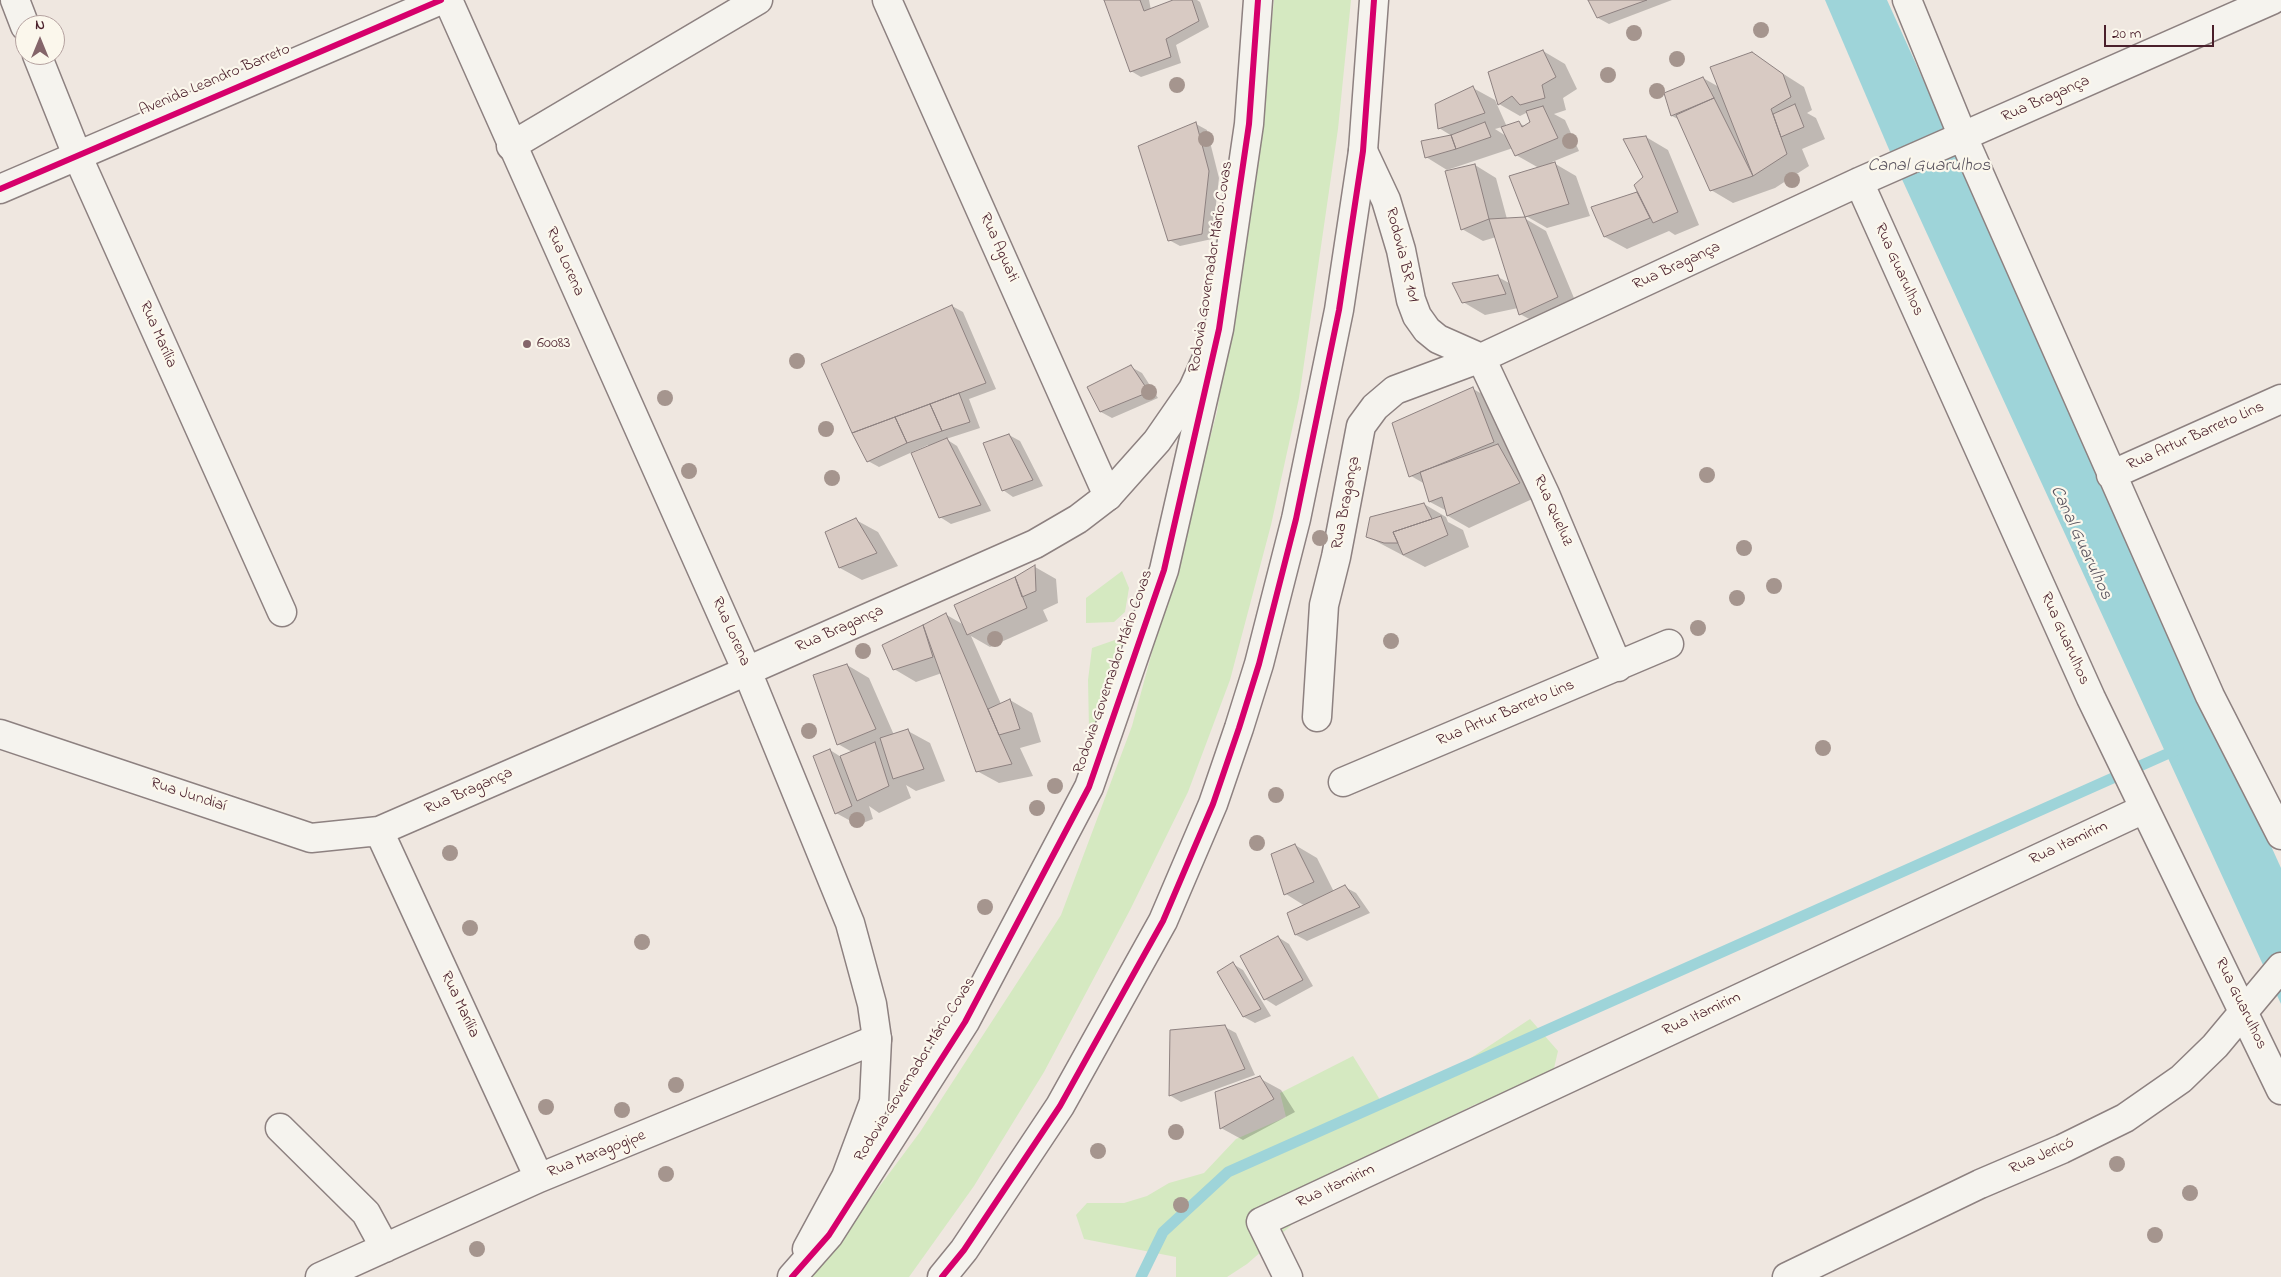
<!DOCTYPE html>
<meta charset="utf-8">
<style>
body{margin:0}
#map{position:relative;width:2281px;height:1277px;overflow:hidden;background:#efe7e0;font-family:"Indie Flower",sans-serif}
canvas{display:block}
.north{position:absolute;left:15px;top:15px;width:50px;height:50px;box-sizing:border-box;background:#fbf7ec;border:1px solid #b4a19f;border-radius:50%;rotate:0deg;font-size:14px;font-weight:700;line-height:20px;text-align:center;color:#4a1f2b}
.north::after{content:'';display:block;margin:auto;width:18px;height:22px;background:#84656a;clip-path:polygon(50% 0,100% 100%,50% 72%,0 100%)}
.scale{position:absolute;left:2104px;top:25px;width:110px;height:22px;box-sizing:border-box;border:2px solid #4a1f2b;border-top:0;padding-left:6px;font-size:15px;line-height:18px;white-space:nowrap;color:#4a1f2b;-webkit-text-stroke:4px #fbf7ec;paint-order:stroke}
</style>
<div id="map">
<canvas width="2281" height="1277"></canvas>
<div class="north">N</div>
<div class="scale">20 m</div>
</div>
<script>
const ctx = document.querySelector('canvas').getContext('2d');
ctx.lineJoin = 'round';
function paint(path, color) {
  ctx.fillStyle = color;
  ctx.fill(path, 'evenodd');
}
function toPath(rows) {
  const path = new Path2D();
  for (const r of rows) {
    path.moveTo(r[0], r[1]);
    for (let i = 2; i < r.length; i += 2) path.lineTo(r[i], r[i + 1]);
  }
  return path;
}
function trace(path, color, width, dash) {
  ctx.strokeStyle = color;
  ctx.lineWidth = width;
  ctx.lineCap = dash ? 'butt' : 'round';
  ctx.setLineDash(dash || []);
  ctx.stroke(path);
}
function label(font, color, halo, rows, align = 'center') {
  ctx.font = font + ' "Indie Flower",sans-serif';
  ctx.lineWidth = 4.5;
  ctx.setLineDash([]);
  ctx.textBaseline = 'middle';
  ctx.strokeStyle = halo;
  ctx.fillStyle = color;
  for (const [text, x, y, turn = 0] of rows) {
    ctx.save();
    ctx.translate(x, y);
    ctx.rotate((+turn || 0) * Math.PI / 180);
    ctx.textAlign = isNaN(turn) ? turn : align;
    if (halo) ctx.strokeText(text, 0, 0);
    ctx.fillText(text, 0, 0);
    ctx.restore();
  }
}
const green = toPath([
 [1274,0,1351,0,1338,129,1299,398,1271,525,1230,680,1188,792,1130,910,1044,1072,974,1186,909,1277,812,1277,920,1132,1061,915,1132,726,1217,412,1261,118],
 [1122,571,1129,588,1125,612,1114,622,1086,623,1086,598],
 [1132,634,1096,738,1089,729,1088,680,1092,648],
 [1530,1019,1558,1051,1548,1094,1476,1104,1367,1158,1270,1244,1247,1264,1227,1277,1176,1277,1176,1257,1084,1239,1076,1215,1087,1203,1124,1203,1147,1196,1169,1183,1204,1173,1236,1139,1286,1117,1280,1093,1353,1056,1382,1103,1436,1081]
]);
const water = toPath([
 [1825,0,1887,0,2281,868,2281,1004,1900,175]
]);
const shadow = toPath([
 [1105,0,1149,0,1151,10,1177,0,1197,0,1200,2,1209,27,1176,45,1181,63,1141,77,1131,71],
 [1590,0,1672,0,1609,24,1598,18],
 [1543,51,1565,64,1577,89,1563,98,1566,110,1554,114,1565,120,1579,151,1552,162,1576,176,1590,216,1547,228,1526,216,1539,168,1516,155,1513,148,1447,170,1426,157,1452,136,1439,128,1473,88,1495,100,1507,127,1518,123,1525,126,1532,122,1528,112,1520,116,1499,104],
 [1502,127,1506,136,1495,129],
 [1752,54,1804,87,1812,110,1807,113,1816,118,1825,139,1802,149,1809,166,1775,188,1733,203,1711,190,1680,120,1672,116,1703,78,1719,87],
 [1196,124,1207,130,1219,178,1212,239,1180,246,1169,240],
 [1646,137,1668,150,1699,225,1675,235,1669,231,1627,249,1605,237,1593,208,1639,192,1645,177],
 [1475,165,1496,178,1507,219,1524,218,1546,231,1579,310,1542,326,1520,314,1518,308,1485,315,1463,302,1498,277,1511,284,1496,237,1483,241,1462,229],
 [952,306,963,312,996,389,969,399,980,428,946,439,957,446,991,511,951,524,940,517,928,445,879,467,868,461,822,365],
 [1131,367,1142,373,1158,398,1112,418,1101,412,1089,388],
 [1473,389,1495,401,1541,495,1469,528,1448,516,1447,511,1430,502,1425,484,1411,476],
 [1009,435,1020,441,1043,486,1013,497,1003,490],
 [1424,504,1446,517,1448,522,1463,530,1469,547,1425,567,1368,537],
 [856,520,878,532,898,566,862,580,840,568],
 [1035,567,1056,579,1058,603,1043,610,1048,621,990,647,971,636,1001,704,1010,700,1032,713,1041,742,1020,748,1033,776,999,783,977,771,942,673,916,682,894,669,884,646,945,614,964,625,1016,578],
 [847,665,869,678,894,735,908,731,930,743,945,781,916,791,906,785,911,798,879,813,869,806,873,819,858,825,836,813,830,750,841,757,852,752,838,744],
 [1295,845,1317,858,1334,892,1345,887,1356,893,1370,913,1307,941,1296,935,1288,913,1305,906,1286,894],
 [1278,937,1289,944,1313,986,1276,1006,1265,999,1242,956],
 [1233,964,1243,970,1271,1016,1255,1023,1244,1017],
 [1225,1027,1236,1033,1255,1075,1181,1102,1171,1096,1172,1031],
 [1259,1078,1281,1090,1295,1112,1243,1140,1221,1128]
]);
const stream = toPath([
 [1141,1277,1163,1232,1228,1172,2178,749]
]);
const building = toPath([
 [1104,0,1140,0,1144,11,1173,0,1192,0,1199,21,1166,39,1171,57,1130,72,1104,0],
 [1588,0,1647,0,1597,18,1588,0],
 [1543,50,1556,77,1542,85,1545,98,1520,105,1512,96,1498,105,1488,72,1543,50],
 [1752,52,1783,74,1791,97,1771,109,1787,154,1753,176,1710,67,1752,52],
 [1703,77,1714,98,1671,116,1664,93,1703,77],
 [1473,86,1485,113,1438,129,1435,104,1473,86],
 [1714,98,1753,176,1710,191,1676,115,1714,98],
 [1795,104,1804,127,1781,137,1773,114,1795,104],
 [1543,106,1558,138,1515,156,1501,127,1519,121,1522,127,1530,122,1526,111,1543,106],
 [1196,122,1209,171,1202,234,1168,241,1138,146,1196,122],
 [1485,122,1491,137,1456,149,1451,135,1485,122],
 [1451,135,1456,149,1425,158,1421,141,1451,135],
 [1646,136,1678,212,1653,223,1634,185,1643,177,1623,139,1646,136],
 [1555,162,1569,204,1525,217,1509,176,1555,162],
 [1475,164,1489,219,1461,230,1445,171,1475,164],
 [1637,192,1650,218,1604,237,1591,207,1637,192],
 [1525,217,1558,297,1519,315,1489,219,1525,217],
 [1498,275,1506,294,1462,303,1452,283,1498,275],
 [952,305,986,383,852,433,821,364,952,305],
 [1131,365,1149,392,1100,412,1087,387,1131,365],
 [1473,387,1494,442,1409,477,1392,423,1473,387],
 [959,393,970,422,942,431,930,404,959,393],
 [930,404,942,431,907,443,895,417,930,404],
 [895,417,907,443,867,462,852,433,895,417],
 [1009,434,1033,480,1002,491,983,443,1009,434],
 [947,438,981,505,939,518,911,453,947,438],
 [1498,444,1520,483,1447,516,1442,497,1429,502,1420,472,1498,444],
 [1424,503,1432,519,1393,532,1398,543,1384,543,1366,537,1370,517,1424,503],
 [1441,516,1448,535,1403,555,1393,532,1441,516],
 [856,518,877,553,839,568,825,532,856,518],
 [1035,565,1036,591,1022,597,1015,577,1035,565],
 [1015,577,1027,608,967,635,954,605,1015,577],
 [946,613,999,735,1012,764,976,772,923,625,946,613],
 [923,625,933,657,893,670,882,645,923,625],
 [847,664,876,729,837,745,813,675,847,664],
 [1010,699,1020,729,999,735,988,709,1010,699],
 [908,729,924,769,893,779,880,738,908,729],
 [875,742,889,786,857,801,840,756,875,742],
 [830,749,852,806,835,814,813,756,830,749],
 [1295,844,1314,882,1284,895,1271,854,1295,844],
 [1345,885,1360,907,1295,935,1287,913,1345,885],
 [1278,936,1303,980,1264,1000,1240,956,1278,936],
 [1233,962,1261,1009,1243,1017,1217,972,1233,962],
 [1225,1025,1245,1069,1169,1096,1170,1030,1225,1025],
 [1260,1076,1274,1099,1220,1129,1215,1092,1260,1076]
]);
const minor = toPath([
 [15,0,25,26],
 [887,0,1108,496],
 [1907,0,1963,137,2210,696,2281,835],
 [37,55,77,155,282,612],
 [511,146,758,0],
 [1363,151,1386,200,1401,250,1411,300,1417,316,1427,330,1438,339,1481,358],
 [1859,182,2091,698,2281,1090],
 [1481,358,1545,494,1618,667],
 [2111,475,2281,399],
 [1317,717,1324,605,1336,557,1361,426,1375,407,1395,390,1481,358,1859,182,2272,0],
 [0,734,311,838,379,831,747,671],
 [1343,782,1669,644],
 [379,831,539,1178],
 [280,1128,366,1213,385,1248],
 [320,1277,539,1178,877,1039],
 [1288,1277,1261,1222,2144,809],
 [1787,1277,1980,1184,2062,1149,2125,1118,2181,1079,2215,1046,2281,967]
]);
const major = toPath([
 [448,0,747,671,850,923,872,1004,877,1039,874,1102,846,1177,807,1249],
 [0,189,441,0],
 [747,671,1035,544,1078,519,1108,496,1157,441,1193,389,1207,358]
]);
const highway = toPath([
 [792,1277,829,1235,965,1022,1089,787,1164,570,1219,329,1249,124,1258,0],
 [942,1277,964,1250,1060,1106,1163,921,1213,804,1239,728,1259,664,1296,519,1339,310,1363,151,1374,0]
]);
const cycleway = toPath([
 [0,189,441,0],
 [792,1277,829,1235,965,1022,1089,787,1164,570,1219,329,1249,124,1258,0],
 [942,1277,964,1250,1060,1106,1163,921,1213,804,1239,728,1259,664,1296,519,1339,310,1363,151,1374,0]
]);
const trees = [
 [1761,30],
 [1634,33],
 [1677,59],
 [1608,75],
 [1177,85],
 [1657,91],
 [1206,139],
 [1570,141],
 [1792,180],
 [797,361],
 [1149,392],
 [665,398],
 [826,429],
 [689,471],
 [1707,475],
 [832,478],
 [1320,538],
 [1744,548],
 [1774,586],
 [1737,598],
 [1698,628],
 [995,639],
 [1391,641],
 [863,651],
 [809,731],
 [1823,748],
 [1055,786],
 [1276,795],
 [1037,808],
 [857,820],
 [1257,843],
 [450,853],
 [985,907],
 [470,928],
 [642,942],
 [676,1085],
 [546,1107],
 [622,1110],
 [1176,1132],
 [1098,1151],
 [2117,1164],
 [666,1174],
 [2190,1193],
 [1181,1205],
 [2155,1235],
 [477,1249]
];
const markers = [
 [527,344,5,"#84656a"]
];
const streetNames = [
 ["Avenida Leandro Barreto",215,81,-23],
 ["Rua Bragança",2046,100,-24],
 ["Rua Aguati",998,248,66],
 ["Rodovia BR 101",1401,255,76],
 ["Rua Lorena",564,262,66],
 ["Rodovia Governador Mário Covas",1212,267,-81],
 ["Rua Bragança",1677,267,-25],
 ["Rua Guarulhos",1898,270,66],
 ["Rua Marília",157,335,66],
 ["Rua Artur Barreto Lins",2196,437,-24],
 ["Rua Bragança",1347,503,-79],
 ["Rua Queluz",1552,511,66],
 ["Rua Bragança",840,630,-24],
 ["Rua Lorena",730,632,66],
 ["Rua Guarulhos",2064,639,66],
 ["Rodovia Governador Mário Covas",1114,672,-71],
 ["Rua Artur Barreto Lins",1506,714,-23],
 ["Rua Bragança",469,792,-24],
 ["Rua Jundiaí",188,796,18],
 ["Rua Itamirim",2069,844,-25],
 ["Rua Guarulhos",2240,1004,64],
 ["Rua Marília",459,1005,65],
 ["Rua Itamirim",1702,1015,-25],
 ["Rodovia Governador Mário Covas",916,1070,-58],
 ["Rua Maragogipe",597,1155,-22],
 ["Rua Jericó",2042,1157,-24],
 ["Rua Itamirim",1336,1187,-25]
];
const poiNames = [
 ["60083",537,344]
];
const waterNames = [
 ["Canal Guarulhos",1929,167],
 ["Canal Guarulhos",2080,543,65]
];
paint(green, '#d5e9c1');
paint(water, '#9ed4d9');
paint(shadow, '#0003');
trace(stream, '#9ed4d9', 11);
paint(building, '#d8cac3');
trace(building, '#8d8180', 1);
trace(minor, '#8d8180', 31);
trace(major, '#8d8180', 31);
trace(highway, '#8d8180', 31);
trace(minor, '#f5f3ee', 28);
trace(major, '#f5f3ee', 28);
trace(highway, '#f5f3ee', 28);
trace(cycleway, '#d6006c', 6);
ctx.fillStyle = '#a5958e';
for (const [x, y] of trees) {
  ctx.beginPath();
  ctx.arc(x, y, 8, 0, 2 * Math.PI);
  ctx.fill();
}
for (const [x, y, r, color] of markers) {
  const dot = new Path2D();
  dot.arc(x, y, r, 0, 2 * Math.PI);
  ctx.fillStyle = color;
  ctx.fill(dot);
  trace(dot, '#fbf7ec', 2);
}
label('16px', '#4a1f2b', '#fbf7ec', streetNames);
label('16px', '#4a1f2b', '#fbf7ec', poiNames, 'left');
label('italic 18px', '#59535e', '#fbf7ec', waterNames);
</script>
